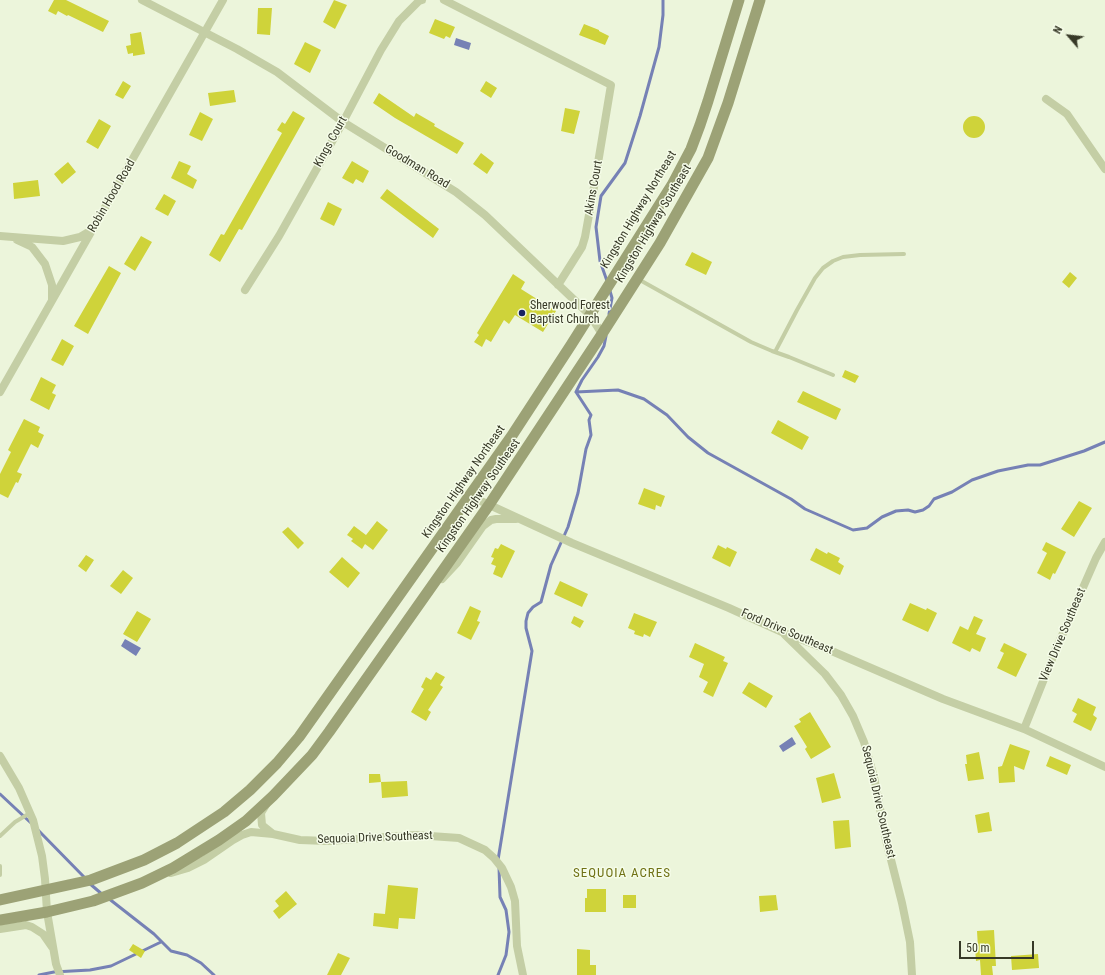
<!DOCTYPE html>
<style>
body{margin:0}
#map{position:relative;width:1105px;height:975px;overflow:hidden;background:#ecf5db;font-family:"Roboto Condensed",sans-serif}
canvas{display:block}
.north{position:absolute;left:1049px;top:16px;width:40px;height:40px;-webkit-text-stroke:3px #f5fce8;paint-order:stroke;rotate:298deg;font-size:11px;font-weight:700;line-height:16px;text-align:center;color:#373927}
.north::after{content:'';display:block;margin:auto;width:14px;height:18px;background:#373927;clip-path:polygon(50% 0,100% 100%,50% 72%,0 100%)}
.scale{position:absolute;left:959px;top:941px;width:75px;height:18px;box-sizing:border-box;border:2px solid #373927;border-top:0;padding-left:5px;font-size:12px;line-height:14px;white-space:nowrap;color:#373927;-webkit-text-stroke:3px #f5fce8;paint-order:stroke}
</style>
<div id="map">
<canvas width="1105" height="975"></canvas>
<div class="north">N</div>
<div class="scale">50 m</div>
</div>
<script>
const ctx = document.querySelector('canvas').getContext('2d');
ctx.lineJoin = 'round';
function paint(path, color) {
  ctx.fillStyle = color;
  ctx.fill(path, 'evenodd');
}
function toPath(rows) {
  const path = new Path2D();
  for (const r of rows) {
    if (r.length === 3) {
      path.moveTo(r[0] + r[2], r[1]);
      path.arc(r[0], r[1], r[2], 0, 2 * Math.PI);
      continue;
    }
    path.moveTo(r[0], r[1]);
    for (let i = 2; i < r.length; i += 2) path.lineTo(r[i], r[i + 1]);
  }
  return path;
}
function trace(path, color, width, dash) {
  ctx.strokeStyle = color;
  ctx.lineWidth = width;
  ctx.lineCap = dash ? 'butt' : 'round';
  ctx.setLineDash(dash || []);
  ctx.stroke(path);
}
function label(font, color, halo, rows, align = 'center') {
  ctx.font = font + ' "Roboto Condensed",sans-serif';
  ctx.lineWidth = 3;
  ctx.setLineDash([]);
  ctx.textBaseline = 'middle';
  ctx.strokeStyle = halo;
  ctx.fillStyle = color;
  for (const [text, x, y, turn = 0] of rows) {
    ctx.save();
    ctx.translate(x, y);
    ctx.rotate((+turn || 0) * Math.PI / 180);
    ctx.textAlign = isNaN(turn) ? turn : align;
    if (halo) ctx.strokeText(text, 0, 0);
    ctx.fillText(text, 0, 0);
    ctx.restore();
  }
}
const water = toPath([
 [456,38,471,43,469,50,454,45],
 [125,639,141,648,136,656,121,646],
 [792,737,796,744,783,752,779,746]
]);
const stream = toPath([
 [607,281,600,261,596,227,601,196,625,163,640,116,659,47,663,15,663,0],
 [609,314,612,298,610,291],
 [576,392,618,390,644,399,667,415,688,437,708,453,791,499,805,509,853,530,867,528,882,517,896,511,908,510,915,512,923,510,929,506,934,499,952,492,972,480,998,471,1028,465,1040,465,1084,451,1105,442],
 [576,392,582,380,598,357,604,346,606,336],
 [0,794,31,823],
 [38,830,86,879],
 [498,860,532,651,526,628,526,621,528,613,533,607,541,602,551,565,568,527,578,493,586,449,591,435,589,420,591,415,576,392],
 [89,883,103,895],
 [108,898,154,934,171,951,187,955,201,963,214,975],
 [39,975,54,972,90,970,111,966,161,942],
 [498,975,506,955,509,932,506,910,500,897,499,867]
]);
const building = toPath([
 [54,0,66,0,109,21,103,32,68,15,67,16,58,11,56,15,48,11],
 [334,0,347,5,335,29,323,22],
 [258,8,272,8,270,35,257,34],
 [435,19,455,27,450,38,446,36,444,39,429,33],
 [584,24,599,30,599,31,609,36,605,45,579,35],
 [141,32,145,54,133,56,133,53,128,54,126,46,131,45,130,34],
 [305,42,321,50,310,73,294,64],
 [123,81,131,86,123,99,115,95],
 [486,81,497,88,491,98,480,91],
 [234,90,236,102,210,106,208,93],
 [379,93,414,117,416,113,435,124,434,126,464,143,457,154,395,118,373,103],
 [565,108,580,111,574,134,561,131],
 [293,111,305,118,242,230,239,229,220,262,209,255,221,234,224,235,282,133,277,130,282,122,285,124],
 [200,112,213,119,202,141,189,135],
 [974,127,11],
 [99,119,111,126,98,149,86,142],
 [481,153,494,163,487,174,473,164],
 [179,161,191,166,187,174,197,180,193,189,171,178],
 [352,161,369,171,363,183,356,179,353,184,342,178],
 [68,162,76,172,62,184,54,174],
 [38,180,40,196,14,199,13,183],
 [387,189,439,229,433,238,380,198],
 [164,194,176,201,168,216,155,209],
 [328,202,342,209,334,226,320,219],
 [141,236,152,242,135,271,124,264],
 [692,252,712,262,706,275,685,265],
 [109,266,121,273,88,334,74,326],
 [1070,272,1077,278,1069,288,1062,282],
 [513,274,525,282,521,289,556,311,543,332,515,315,509,324,504,320,491,342,486,339,482,347,474,342,479,335,477,333],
 [62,339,74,346,63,366,51,360],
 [845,370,859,376,855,383,842,377],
 [41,377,56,385,52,393,56,395,49,410,30,400],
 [803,391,841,409,836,420,797,402],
 [24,419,40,427,38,432,44,435,38,448,31,444,17,472,22,474,18,483,16,482,8,498,0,494,0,474,11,452,8,450],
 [778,420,809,437,802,450,771,433],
 [644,488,665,496,661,507,656,505,655,510,638,504],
 [1079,501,1092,508,1074,537,1061,529],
 [377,521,388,530,373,550,365,544,362,549,351,541,353,539,347,535,354,526,366,535],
 [288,527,304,543,298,549,282,532],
 [1046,542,1066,552,1055,574,1053,573,1050,580,1037,573,1047,553,1042,550],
 [501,544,515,551,502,578,493,574,496,566,491,564,494,558,491,557,495,548,498,549],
 [718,545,726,549,727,547,737,552,730,567,712,558],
 [816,548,827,554,828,552,840,558,838,562,844,566,840,575,810,560],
 [86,555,94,560,86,572,78,566],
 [342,557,360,573,348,588,329,572],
 [123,570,133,578,121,594,110,586],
 [560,581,588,594,582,607,554,594],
 [910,603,926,610,927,608,937,613,928,632,902,620],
 [470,606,481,611,477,621,480,622,471,640,457,633],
 [137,611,151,619,137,642,123,634],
 [634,613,657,622,650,637,644,634,643,637,634,634,635,631,628,628],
 [574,616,584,621,580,628,571,623],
 [974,616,983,620,976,634,986,638,980,652,972,648,970,652,952,643,960,626,968,630],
 [695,643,725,657,723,661,728,663,713,697,703,692,708,682,699,677,704,664,689,657],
 [1004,643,1027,654,1016,677,997,668,1004,653,1000,651],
 [436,672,445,677,440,685,443,687,428,710,431,712,426,721,411,712,424,689,421,687,426,677,431,680],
 [749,682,773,696,766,708,742,693],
 [1078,698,1096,707,1093,715,1097,718,1091,731,1073,722,1077,714,1072,711],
 [810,712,831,747,811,759,805,749,807,747,794,726,801,722,799,719],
 [1010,744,1030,751,1024,770,1014,766,1015,782,999,783,998,767,1002,766],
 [979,752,984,779,968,781,965,764,967,764,966,755],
 [1050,756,1071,765,1067,775,1046,766],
 [834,773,841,798,822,803,816,778],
 [369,774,380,774,381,782,369,783],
 [407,781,408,796,382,798,381,782],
 [989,812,992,831,978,833,975,815],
 [849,820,851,847,835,849,833,821],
 [388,885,418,888,415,919,399,918,398,929,373,926,374,913,385,914],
 [587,889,606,889,606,912,585,912,585,898,587,898],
 [286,891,297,904,279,919,273,911,279,906,275,901],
 [623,895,636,895,636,908,623,908],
 [776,895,778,910,760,912,759,896],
 [994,930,996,966,992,966,993,975,981,975,980,960,976,961,975,948,978,948,977,931],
 [133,944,145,951,141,958,129,950],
 [577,949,590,950,590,965,596,965,596,975,577,975],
 [338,953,350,958,341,975,327,975],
 [1038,954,1039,968,1012,970,1011,956]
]);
const service = toPath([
 [638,279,751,342,772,351,789,357,833,375],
 [775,352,797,310,815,278,823,268,833,261,843,257,860,255,904,254],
 [0,836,15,822,30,813],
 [0,866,0,875]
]);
const minor = toPath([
 [142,0,237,49,277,72,343,122,456,192,485,215,590,315,602,334],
 [444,0,611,85,594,187,585,237,582,247,558,285],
 [1046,99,1067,114,1105,169],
 [0,236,63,241,80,237,92,230],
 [17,240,32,247,45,264,52,285,52,299],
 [245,290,279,236,343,122,381,50,399,21,419,1,422,0],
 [0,392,223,0],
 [470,496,572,543,729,608,782,632,834,652,943,699,1024,729,1105,767],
 [442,579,457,563,483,526,491,520,496,519,516,519],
 [785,635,825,674,841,695,853,716,864,742,874,777,886,840,902,903,910,942,912,975],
 [1024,729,1056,649,1096,558,1105,542],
 [0,756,19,788,33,820,42,856,45,879,47,912,56,964,60,975],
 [266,805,261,813,262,825,272,833],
 [171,873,188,868,204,860,233,840,242,835,251,832,273,834,300,840,327,841,416,835,459,838,485,850,494,858,502,868,511,887,515,901,517,946,523,975],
 [0,929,26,925,32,927,43,934,52,947]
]);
const secondary = toPath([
 [0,900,91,880,144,860,177,843,224,812,250,790,277,763,299,737,511,437,571,345,672,185,691,149,700,125,708,101,739,0],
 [0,920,47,912,93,901,142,883,173,868,219,840,246,821,273,796,312,755,329,732,489,505,602,334,660,243,708,158,728,103,760,0]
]);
const markers = [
 [522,313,4,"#182260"]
];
const streetNames = [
 ["Kings Court",331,142,-61],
 ["Goodman Road",417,167,31],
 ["Akins Court",594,188,-80],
 ["Robin Hood Road",112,196,-60],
 ["Kingston Highway Northeast",639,210,-59],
 ["Kingston Highway Southeast",654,224,-59],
 ["Kingston Highway Northeast",464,482,-55],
 ["Kingston Highway Southeast",479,496,-55],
 ["Ford Drive Southeast",787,632,23],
 ["View Drive Southeast",1063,635,-67],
 ["Sequoia Drive Southeast",878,802,77],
 ["Sequoia Drive Southeast",375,838,-2]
];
const poiNames = [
 ["Sherwood Forest",530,306],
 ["Baptist Church",530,320]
];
const neighbourhoodNames = [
 ["SEQUOIA ACRES",622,874]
];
paint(water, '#7681b5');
trace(stream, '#7681b5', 3);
paint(building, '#cfd33a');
trace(service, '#c4cea5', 4);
trace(minor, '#c4cea5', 8);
trace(secondary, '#9ca276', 11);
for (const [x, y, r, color] of markers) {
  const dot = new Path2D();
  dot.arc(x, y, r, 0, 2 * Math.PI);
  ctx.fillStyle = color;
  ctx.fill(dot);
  trace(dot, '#f5fce8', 1.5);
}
label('12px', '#373927', '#f5fce8', streetNames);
label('12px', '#373927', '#f5fce8', poiNames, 'left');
ctx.letterSpacing = '1px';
label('13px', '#707216', '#f5fce8', neighbourhoodNames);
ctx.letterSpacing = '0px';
</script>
